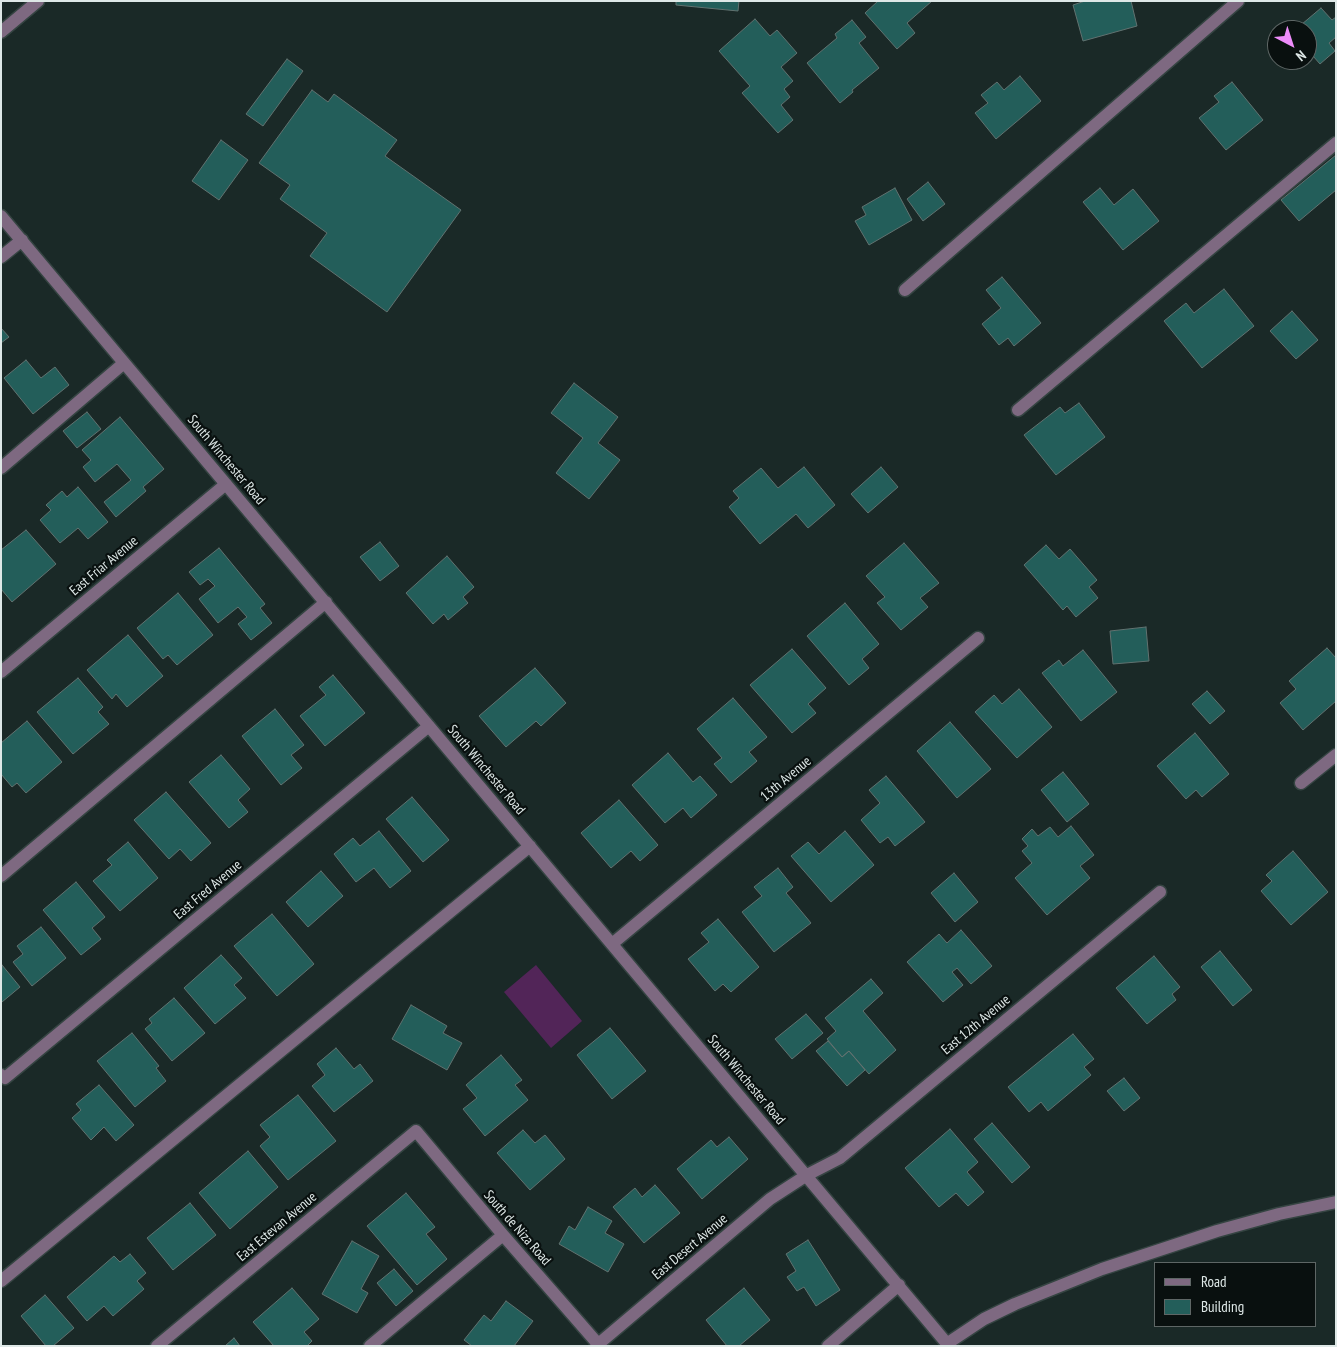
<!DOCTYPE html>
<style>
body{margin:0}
#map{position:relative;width:1337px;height:1347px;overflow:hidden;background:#1a2927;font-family:"PT Sans Narrow",sans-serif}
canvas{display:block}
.frame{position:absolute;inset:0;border:2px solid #dee8e7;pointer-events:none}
.legend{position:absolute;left:1154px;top:1262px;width:162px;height:65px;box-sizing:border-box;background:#09100f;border:1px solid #5e6665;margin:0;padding:6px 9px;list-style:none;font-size:15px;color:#dee8e7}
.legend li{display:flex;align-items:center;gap:10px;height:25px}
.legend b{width:25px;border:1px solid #5e6665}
.north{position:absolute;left:1267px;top:20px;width:50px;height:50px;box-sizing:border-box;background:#09100f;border:1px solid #5e6665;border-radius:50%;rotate:140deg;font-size:14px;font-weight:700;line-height:20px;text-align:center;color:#dee8e7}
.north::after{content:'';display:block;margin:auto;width:18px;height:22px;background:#ed8cf9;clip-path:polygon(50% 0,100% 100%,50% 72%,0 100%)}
</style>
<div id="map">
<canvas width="1337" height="1347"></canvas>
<div class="frame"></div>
<ul class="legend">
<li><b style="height:6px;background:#7e6981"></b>Road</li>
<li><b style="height:14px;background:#235e5a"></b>Building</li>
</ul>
<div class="north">N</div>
</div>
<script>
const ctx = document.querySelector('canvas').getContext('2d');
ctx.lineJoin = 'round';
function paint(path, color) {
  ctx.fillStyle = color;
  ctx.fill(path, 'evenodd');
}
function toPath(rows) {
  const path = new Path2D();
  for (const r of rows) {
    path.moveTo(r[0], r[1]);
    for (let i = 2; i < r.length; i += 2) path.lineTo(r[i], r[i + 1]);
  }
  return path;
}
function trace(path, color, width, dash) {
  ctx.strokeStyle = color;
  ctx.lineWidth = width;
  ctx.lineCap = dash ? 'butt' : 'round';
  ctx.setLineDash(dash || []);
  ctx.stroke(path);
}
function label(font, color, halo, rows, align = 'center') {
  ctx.font = font + ' "PT Sans Narrow",sans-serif';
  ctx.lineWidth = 4.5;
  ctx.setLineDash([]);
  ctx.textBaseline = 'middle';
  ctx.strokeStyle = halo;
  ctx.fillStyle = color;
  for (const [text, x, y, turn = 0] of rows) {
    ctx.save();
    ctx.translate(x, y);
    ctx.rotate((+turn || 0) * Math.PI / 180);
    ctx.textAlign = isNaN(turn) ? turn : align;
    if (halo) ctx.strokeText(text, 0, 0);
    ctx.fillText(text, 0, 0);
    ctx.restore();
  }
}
const green = toPath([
 [536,965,582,1021,551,1048,504,992]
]);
const building = toPath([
 [676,1,739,1,738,11,676,5,676,1],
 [878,1,932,1,907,23,915,33,897,49,865,13,878,1],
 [1085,1,1131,1,1137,26,1083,41,1073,5,1085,1],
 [1321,8,1332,20,1336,17,1336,37,1329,43,1335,51,1320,64,1313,56,1297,69,1290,60,1307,60,1307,30,1295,30,1321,8],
 [755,19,770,36,777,30,797,53,781,67,793,81,784,89,790,97,781,105,793,120,778,133,742,93,750,86,719,51,755,19],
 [852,20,866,37,859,43,879,68,852,90,853,92,840,103,807,63,837,38,835,34,852,20],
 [287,59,303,71,263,126,246,114,287,59],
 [1020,76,1041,101,996,139,975,113,988,103,981,95,997,82,1004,90,1020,76],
 [1232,82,1263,120,1226,150,1199,118,1219,102,1214,96,1232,82],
 [312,90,328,102,334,94,397,140,385,156,461,210,387,312,310,256,327,233,280,199,290,185,259,163,312,90],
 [221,140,248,160,219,200,192,181,221,140],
 [1336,155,1336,190,1299,221,1281,200,1336,155],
 [928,182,945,204,923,221,907,199,928,182],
 [895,188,912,220,869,245,855,221,866,215,862,207,895,188],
 [1100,188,1114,205,1133,189,1159,221,1123,250,1083,202,1100,188],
 [1002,277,1041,323,1014,346,1008,338,999,345,982,324,1001,308,986,290,1002,277],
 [1224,289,1254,326,1202,368,1164,321,1186,303,1194,313,1224,289],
 [1292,311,1318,340,1296,359,1270,331,1292,311],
 [1,328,9,337,1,343,1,328],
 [26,360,41,378,55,367,69,385,33,414,4,378,26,360],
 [574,383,618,417,598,443,620,460,589,499,556,473,583,438,551,413,574,383],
 [1079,403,1105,437,1056,475,1024,435,1060,407,1065,413,1079,403],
 [87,412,101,429,77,448,63,431,87,412],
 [120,417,164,469,143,487,146,491,116,517,104,502,131,480,117,464,95,482,83,467,91,460,82,450,120,417],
 [804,467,835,505,808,528,796,514,760,544,729,507,739,498,733,491,761,468,778,488,804,467],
 [881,467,898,487,868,513,851,494,881,467],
 [78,487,108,522,88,539,78,528,60,543,40,520,51,510,46,505,62,491,67,497,78,487],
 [26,530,56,564,12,602,1,589,1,550,26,530],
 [380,542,399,566,380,581,360,557,380,542],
 [904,543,939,583,920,598,928,607,901,630,877,603,885,597,866,576,904,543],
 [1046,545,1059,559,1070,549,1097,580,1089,587,1098,598,1076,617,1067,606,1063,610,1024,565,1046,545],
 [219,548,265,604,260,608,272,623,251,640,238,624,247,617,238,607,218,623,199,599,215,586,208,579,200,585,189,572,219,548],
 [447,556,474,587,463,597,468,603,448,620,444,614,433,624,406,593,447,556],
 [178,593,213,635,177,665,168,655,163,659,137,628,178,593],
 [845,603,879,644,862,659,869,668,849,685,807,636,845,603],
 [1146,627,1149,661,1113,664,1110,631,1146,627],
 [128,635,163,676,127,707,116,694,112,699,87,670,128,635],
 [1327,648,1336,658,1336,701,1303,730,1280,703,1296,689,1289,681,1327,648],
 [792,649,826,688,808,704,816,713,792,733,750,685,792,649],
 [1083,650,1117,692,1081,721,1042,673,1059,660,1063,666,1083,650],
 [535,668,566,703,541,726,536,721,506,747,479,716,535,668],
 [333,675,365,713,325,746,300,716,326,695,319,687,333,675],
 [78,678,103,707,98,712,109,724,73,754,37,712,78,678],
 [1019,689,1052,727,1017,758,975,712,994,695,1002,704,1019,689],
 [1207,691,1225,711,1210,724,1192,704,1207,691],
 [733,698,767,737,749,752,757,761,731,783,714,764,722,758,697,729,733,698],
 [275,709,304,745,291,755,302,768,281,785,242,736,275,709],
 [27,721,62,762,26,793,17,783,12,787,1,774,1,743,27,721],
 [950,722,991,769,957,798,917,751,950,722],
 [1195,733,1229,774,1202,797,1196,790,1186,799,1157,766,1195,733],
 [668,753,693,782,700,776,717,795,691,818,683,808,665,823,632,785,668,753],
 [221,755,250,789,238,800,248,812,229,828,189,782,221,755],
 [1063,772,1089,804,1067,822,1041,790,1063,772],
 [886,776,925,822,895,846,888,837,880,843,861,820,880,803,869,790,886,776],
 [166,792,211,843,191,861,180,849,169,859,134,820,166,792],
 [412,797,449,840,423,862,386,819,412,797],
 [619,800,658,845,640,861,631,851,611,868,581,833,619,800],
 [1071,826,1094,855,1080,866,1090,878,1047,915,1015,878,1032,863,1022,851,1028,846,1022,839,1032,829,1038,836,1050,827,1058,837,1071,826],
 [379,831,411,871,390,888,374,868,356,882,334,854,353,838,360,846,379,831],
 [845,831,874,865,831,902,791,856,808,842,819,854,845,831],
 [128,842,158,878,120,911,93,881,112,865,107,860,128,842],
 [1293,851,1328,892,1291,925,1261,891,1272,881,1266,875,1293,851],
 [778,868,793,887,786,893,811,923,774,952,742,912,762,896,754,887,778,868],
 [321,871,343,896,308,927,286,902,321,871],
 [954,873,978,902,955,922,931,893,954,873],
 [76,882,105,917,92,928,101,939,81,955,43,910,76,882],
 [272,914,314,964,277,996,234,946,272,914],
 [718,919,759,967,731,992,723,984,715,991,688,959,709,942,701,933,718,919],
 [41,927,66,958,32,986,13,962,23,954,17,946,41,927],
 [961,930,992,966,971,984,957,968,952,972,963,985,943,1002,907,962,939,934,947,943,961,930],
 [1220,951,1252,990,1233,1006,1201,967,1220,951],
 [221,955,242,978,234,985,246,998,215,1024,184,988,221,955],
 [1154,956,1180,987,1172,994,1176,1000,1147,1024,1116,988,1154,956],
 [2,965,20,987,2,1002,1,1001,2,965],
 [871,979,883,993,863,1011,896,1050,869,1074,849,1051,842,1057,827,1039,836,1031,825,1018,871,979],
 [174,998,205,1033,172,1061,145,1029,152,1023,149,1019,174,998],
 [411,1005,447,1026,443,1033,462,1043,447,1070,392,1039,411,1005],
 [806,1014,823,1033,792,1059,775,1039,806,1014],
 [610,1028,646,1071,612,1099,577,1055,610,1028],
 [132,1033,159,1066,156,1068,166,1081,135,1107,97,1061,132,1033],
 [1073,1034,1094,1059,1084,1067,1091,1075,1048,1111,1041,1102,1029,1112,1008,1087,1073,1034],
 [828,1041,842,1057,849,1051,865,1070,847,1086,816,1051,828,1041],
 [336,1048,354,1069,360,1064,373,1081,334,1112,312,1086,325,1075,317,1064,336,1048],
 [501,1055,522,1080,515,1085,528,1100,485,1136,463,1109,477,1098,466,1085,501,1055],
 [1124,1078,1140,1098,1124,1111,1107,1091,1124,1078],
 [99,1085,134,1125,116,1141,104,1127,91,1140,72,1118,81,1110,76,1104,99,1085],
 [298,1095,336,1141,288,1180,260,1146,270,1137,260,1125,298,1095],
 [992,1123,1030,1167,1012,1183,974,1139,992,1123],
 [950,1129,978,1162,967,1172,984,1192,968,1206,956,1193,939,1207,905,1168,950,1129],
 [523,1130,535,1143,545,1135,565,1159,530,1190,497,1153,523,1130],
 [729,1137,748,1159,702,1199,677,1169,711,1140,717,1147,729,1137],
 [248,1151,278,1187,230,1229,199,1193,248,1151],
 [655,1185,680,1213,644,1243,613,1207,635,1188,642,1197,655,1185],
 [406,1193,435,1227,426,1234,447,1259,417,1285,367,1226,406,1193],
 [190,1203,216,1235,173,1270,147,1238,190,1203],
 [588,1207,612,1221,605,1233,624,1244,608,1272,559,1244,569,1226,575,1230,588,1207],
 [808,1240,840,1290,816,1306,804,1287,797,1291,787,1277,796,1271,786,1254,808,1240],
 [352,1241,379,1256,361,1289,368,1293,357,1313,322,1294,352,1241],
 [130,1254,146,1273,137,1281,144,1289,113,1316,104,1306,87,1321,67,1297,114,1256,120,1262,130,1254],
 [394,1269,413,1291,396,1306,377,1283,394,1269],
 [292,1288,319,1319,304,1332,312,1341,307,1346,274,1346,253,1322,292,1288],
 [744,1288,770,1320,739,1346,727,1346,706,1320,744,1288],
 [45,1295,74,1328,53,1346,46,1346,21,1316,45,1295],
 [506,1301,533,1321,514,1346,472,1346,464,1340,484,1315,491,1321,506,1301],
 [234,1338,240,1346,225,1346,234,1338]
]);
const minor = toPath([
 [1,32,38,1],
 [1,216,949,1346],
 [1,257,22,240],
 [905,290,1238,1],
 [1018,410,1336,143],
 [1,468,124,363],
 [1,672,226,484],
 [1301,783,1336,755],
 [1,876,326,602],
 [612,944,978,638],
 [1,1075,5,1078,429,726],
 [1,1281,530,846],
 [948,1343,984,1319,1015,1304,1102,1269,1217,1231,1279,1214,1336,1202],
 [157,1346,416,1131,503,1235,598,1344],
 [370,1346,503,1235],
 [596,1346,770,1199,807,1175,840,1158,1160,892],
 [828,1346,899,1285]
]);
const streetNames = [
 ["South Winchester Road",226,460,50],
 ["East Friar Avenue",104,566,-40],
 ["South Winchester Road",486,770,50],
 ["13th Avenue",786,779,-40],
 ["East Fred Avenue",208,890,-40],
 ["East 12th Avenue",976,1025,-40],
 ["South Winchester Road",746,1080,50],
 ["East Estevan Avenue",277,1227,-40],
 ["South de Niza Road",517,1228,49],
 ["East Desert Avenue",690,1247,-40]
];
paint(green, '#522558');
paint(building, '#235e5a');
trace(building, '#617270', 1);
trace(minor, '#354442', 15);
trace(minor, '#7e6981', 12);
label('14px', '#dee8e7', '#09100f', streetNames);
</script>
